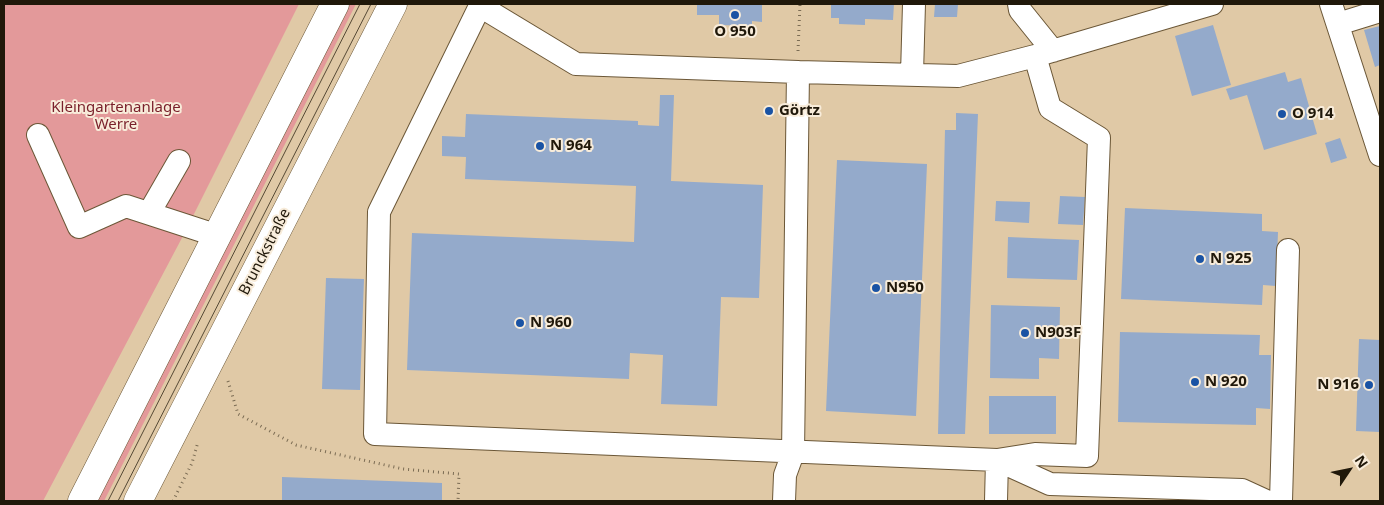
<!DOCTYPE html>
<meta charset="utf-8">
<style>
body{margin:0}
#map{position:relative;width:1384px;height:505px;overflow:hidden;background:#e0c9a6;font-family:"Noto Sans",sans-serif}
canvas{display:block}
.frame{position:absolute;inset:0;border:5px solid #20180a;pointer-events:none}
.north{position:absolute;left:1324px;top:445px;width:50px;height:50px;-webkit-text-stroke:4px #f8ecda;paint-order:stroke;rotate:56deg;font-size:14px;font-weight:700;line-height:20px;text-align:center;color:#20180a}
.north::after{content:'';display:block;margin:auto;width:18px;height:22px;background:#20180a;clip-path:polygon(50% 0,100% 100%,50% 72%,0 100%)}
</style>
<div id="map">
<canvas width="1384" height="505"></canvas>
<div class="frame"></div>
<div class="north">N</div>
</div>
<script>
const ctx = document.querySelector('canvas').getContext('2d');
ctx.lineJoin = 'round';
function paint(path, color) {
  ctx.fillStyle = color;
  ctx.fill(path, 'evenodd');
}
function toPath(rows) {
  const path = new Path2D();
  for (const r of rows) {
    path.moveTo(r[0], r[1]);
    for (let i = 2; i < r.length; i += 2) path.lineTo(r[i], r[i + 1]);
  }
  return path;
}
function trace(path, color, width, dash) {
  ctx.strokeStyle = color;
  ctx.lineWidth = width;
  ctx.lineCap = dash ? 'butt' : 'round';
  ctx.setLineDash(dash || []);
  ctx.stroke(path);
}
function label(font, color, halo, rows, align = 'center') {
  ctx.font = font + ' "Noto Sans",sans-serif';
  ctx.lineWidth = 4;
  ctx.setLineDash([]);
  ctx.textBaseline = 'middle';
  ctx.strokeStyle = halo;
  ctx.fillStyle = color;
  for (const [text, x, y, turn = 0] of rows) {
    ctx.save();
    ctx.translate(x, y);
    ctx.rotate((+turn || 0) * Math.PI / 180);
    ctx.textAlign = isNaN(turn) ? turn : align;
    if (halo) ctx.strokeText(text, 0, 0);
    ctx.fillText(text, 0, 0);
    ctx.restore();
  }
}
const green = toPath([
 [4,4,299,4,184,234,43,501,4,501],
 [348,4,356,4,104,501,95,501]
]);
const building = toPath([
 [697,4,762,4,762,22,752,21,752,26,719,25,719,15,697,15],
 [831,4,894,4,893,20,865,19,865,25,839,24,839,18,831,18],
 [935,4,958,4,957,17,934,17],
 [1213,25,1231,85,1192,96,1175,36],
 [1380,26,1380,65,1375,67,1364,30],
 [1285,72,1288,82,1301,78,1317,134,1264,150,1247,95,1230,100,1226,89],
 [660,95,674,95,671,181,763,185,759,298,721,297,717,406,661,404,663,355,630,353,629,379,407,370,412,233,634,242,636,186,465,179,466,157,442,156,442,136,465,137,466,114,638,121,638,125,659,126],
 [956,113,978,114,965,434,938,434,945,130,956,130],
 [1340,138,1347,158,1331,163,1325,143],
 [837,160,927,164,916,416,826,411],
 [1060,196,1085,197,1083,225,1058,224],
 [996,201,1030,202,1029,223,995,221],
 [1125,208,1262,214,1262,231,1278,232,1276,286,1263,285,1262,305,1121,299],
 [1008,237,1079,240,1077,280,1007,278],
 [326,278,364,279,360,390,322,389],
 [991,305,1060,307,1059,359,1039,358,1039,379,990,378],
 [1120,332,1260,335,1259,355,1271,355,1270,409,1256,408,1256,425,1118,422],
 [1359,339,1380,340,1380,432,1356,431],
 [989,396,1056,396,1056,434,989,434],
 [282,477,442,483,442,501,282,501]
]);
const path = toPath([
 [798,51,800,4],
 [228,381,238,414,296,445,403,469,459,474,458,501],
 [173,501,192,463,198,442]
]);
const minor = toPath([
 [481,4,379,212,375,434,997,460,996,501],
 [1019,4,1020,10,1053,51],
 [1331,4,1380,155],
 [480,6,576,64,798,72,793,453,785,475,784,501],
 [1338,24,1380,11],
 [1035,56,1212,4],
 [798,72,958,76,1035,56,1050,108,1099,138,1087,456,1035,454,997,460],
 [912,74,914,4],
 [38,135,79,227,126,206,218,236],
 [149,213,179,161],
 [997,460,1050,484,1242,490,1266,501],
 [1281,501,1288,250]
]);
const major = toPath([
 [82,501,335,4],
 [138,501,393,4]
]);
const tram = toPath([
 [108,501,360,4],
 [118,501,371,4]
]);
const markers = [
 [735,15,5,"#1a53a4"],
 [769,111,5,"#1a53a4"],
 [1282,114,5,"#1a53a4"],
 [540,146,5,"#1a53a4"],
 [1200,259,5,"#1a53a4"],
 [876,288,5,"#1a53a4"],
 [520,323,5,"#1a53a4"],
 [1025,333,5,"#1a53a4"],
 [1195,382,5,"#1a53a4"],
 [1369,385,5,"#1a53a4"]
];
const poiNames = [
 ["O 950",735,32,"center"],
 ["Görtz",779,111],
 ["O 914",1292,114],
 ["N 964",550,146],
 ["N 925",1210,259],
 ["N950",886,288],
 ["N 960",530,323],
 ["N903F",1035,333],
 ["N 920",1205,382],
 ["N 916",1359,385,"right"]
];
const parkNames = [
 ["Kleingartenanlage",116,108],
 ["Werre",116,125]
];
const streetNames = [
 ["Brunckstraße",265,252,-63]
];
paint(green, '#e3999a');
paint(building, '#94aacb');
trace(minor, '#6b5737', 24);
trace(major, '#6b5737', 29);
trace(path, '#7b6c54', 3, [1, 4]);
trace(minor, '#fff', 22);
trace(major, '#fff', 28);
trace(tram, '#554935', 1);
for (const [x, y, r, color] of markers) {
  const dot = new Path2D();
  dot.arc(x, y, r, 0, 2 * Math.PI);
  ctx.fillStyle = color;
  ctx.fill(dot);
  trace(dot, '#f8ecda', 2);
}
label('bold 15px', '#20180a', '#f8ecda', poiNames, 'left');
label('15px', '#791f2a', '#f8ecda', parkNames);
label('15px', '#20180a', '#f8ecda', streetNames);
</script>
